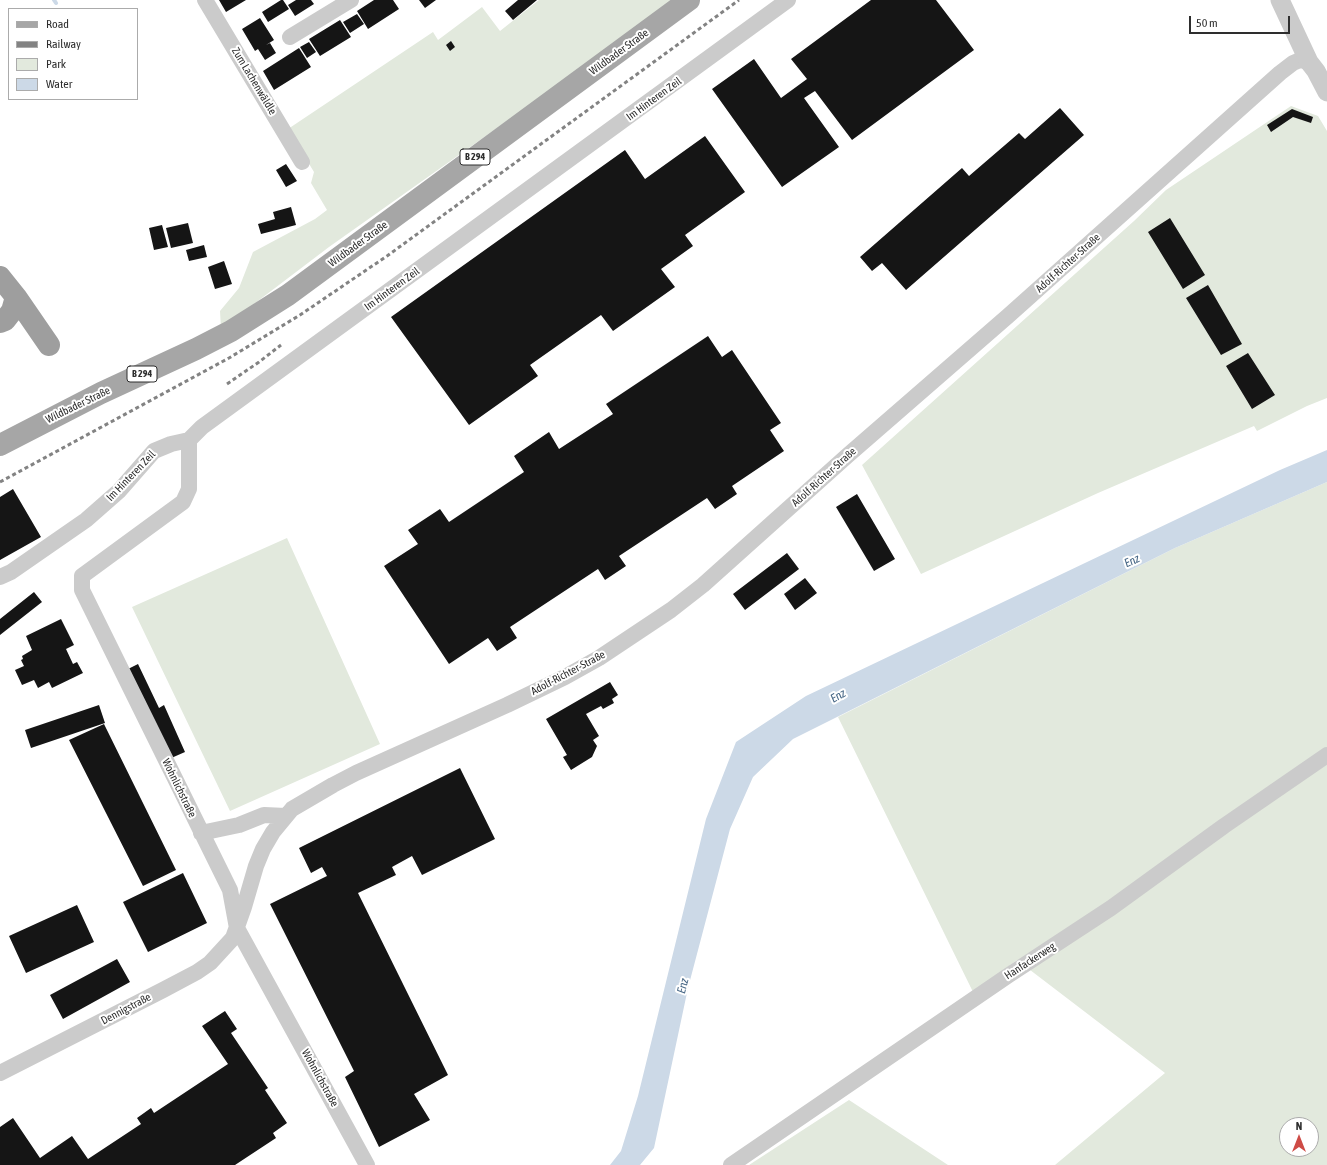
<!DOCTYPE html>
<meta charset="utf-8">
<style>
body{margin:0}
#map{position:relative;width:1327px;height:1165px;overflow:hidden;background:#fff;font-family:"Asap Condensed",sans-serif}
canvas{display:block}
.legend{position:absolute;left:8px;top:8px;width:130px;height:92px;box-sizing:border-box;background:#fff;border:1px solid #ababab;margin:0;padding:5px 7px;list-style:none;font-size:12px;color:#2e2e2e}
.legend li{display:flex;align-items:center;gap:8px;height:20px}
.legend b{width:20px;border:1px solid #ababab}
.north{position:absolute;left:1279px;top:1117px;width:40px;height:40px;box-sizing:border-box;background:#fff;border:1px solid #ababab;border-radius:50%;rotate:0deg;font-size:11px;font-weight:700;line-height:16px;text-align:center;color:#2e2e2e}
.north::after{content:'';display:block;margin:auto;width:14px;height:18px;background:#ce4b46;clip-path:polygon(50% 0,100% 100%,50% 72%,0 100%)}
.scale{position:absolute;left:1189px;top:16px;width:101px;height:18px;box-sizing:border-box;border:2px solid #2e2e2e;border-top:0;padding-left:5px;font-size:12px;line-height:14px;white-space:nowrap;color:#2e2e2e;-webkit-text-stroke:3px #fff;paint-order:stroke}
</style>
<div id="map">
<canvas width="1327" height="1165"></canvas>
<ul class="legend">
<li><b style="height:5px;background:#a6a6a6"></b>Road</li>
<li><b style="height:5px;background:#838383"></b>Railway</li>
<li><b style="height:11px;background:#e2e9dd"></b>Park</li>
<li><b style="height:11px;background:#ccd9e7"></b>Water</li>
</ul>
<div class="north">N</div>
<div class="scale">50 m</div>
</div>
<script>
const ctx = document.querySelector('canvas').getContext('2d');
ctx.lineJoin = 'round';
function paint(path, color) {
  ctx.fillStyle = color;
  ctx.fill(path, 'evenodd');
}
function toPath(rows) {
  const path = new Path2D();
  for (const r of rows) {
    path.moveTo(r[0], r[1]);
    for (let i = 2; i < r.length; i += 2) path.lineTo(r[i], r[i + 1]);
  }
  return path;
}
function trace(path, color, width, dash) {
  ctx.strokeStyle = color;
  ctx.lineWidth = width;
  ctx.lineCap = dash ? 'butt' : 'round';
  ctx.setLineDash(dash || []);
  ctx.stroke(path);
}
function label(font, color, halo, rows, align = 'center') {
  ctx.font = font + ' "Asap Condensed",sans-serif';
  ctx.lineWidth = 4;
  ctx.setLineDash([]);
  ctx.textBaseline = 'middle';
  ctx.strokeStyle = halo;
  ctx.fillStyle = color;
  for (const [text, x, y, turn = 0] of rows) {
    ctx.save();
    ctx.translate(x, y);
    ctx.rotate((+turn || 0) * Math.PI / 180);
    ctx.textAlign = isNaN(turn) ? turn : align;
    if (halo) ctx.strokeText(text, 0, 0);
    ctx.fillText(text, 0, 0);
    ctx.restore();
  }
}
const green = toPath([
 [539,0,672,0,521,111,329,247,221,329,220,311,239,288,253,252,315,219,327,210,311,183,314,172,288,129,433,32,438,40,482,7,500,31],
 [1291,106,1318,116,1327,131,1327,398,1307,406,1257,431,1254,426,1098,493,921,574,862,465,1134,221,1166,190],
 [1327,482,1327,1165,1055,1165,1165,1073,1017,960,973,992,838,717,1175,548],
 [1287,1125,1311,1125,1311,1149,1287,1149],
 [287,538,380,744,230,811,132,607],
 [849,1100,948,1165,749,1165]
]);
const water = toPath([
 [1327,450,1327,482,1175,548,793,739,753,777,730,829,688,988,654,1148,640,1165,610,1165,621,1151,638,1096,706,819,736,742,806,696,1280,470]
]);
const stream = toPath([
 [54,0,56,3]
]);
const building = toPath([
 [219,0,246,0,226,12],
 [281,0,283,0,289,9,268,22,262,12],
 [296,0,311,0,314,4,295,16,288,5],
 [374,0,393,0,399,9,368,29,357,11],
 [419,0,436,0,425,8],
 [518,0,537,0,513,20,505,11],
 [871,0,936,0,974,50,852,140,815,91,804,98,839,147,782,187,712,89,754,59,781,98,807,79,791,59],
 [357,14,364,24,350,33,343,22],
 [260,18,274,40,266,45,270,43,276,53,265,60,258,49,255,51,242,29],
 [340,20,351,37,320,56,309,39],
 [451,41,455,47,450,51,446,45],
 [309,42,316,52,307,58,300,47],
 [299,48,311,67,274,90,263,71],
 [1060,108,1084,135,906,290,882,263,872,271,860,257,962,168,969,176,1019,133,1025,139],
 [1292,109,1313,117,1311,123,1293,117,1271,132,1267,125],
 [705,136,745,192,685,235,693,246,661,269,675,287,613,331,601,315,530,365,538,376,469,425,391,317,625,150,645,179],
 [286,164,297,181,286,187,276,170],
 [291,207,296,225,261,234,258,224,275,219,273,212],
 [1170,218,1205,275,1183,289,1148,232],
 [188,223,193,243,171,248,166,228],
 [162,225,168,247,154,250,149,228],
 [204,245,207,257,189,261,186,250],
 [224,261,232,284,215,289,208,267],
 [1208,285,1242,344,1221,355,1186,298],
 [708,336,722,357,732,350,781,423,770,430,784,451,732,486,737,494,715,509,707,498,619,556,626,566,605,580,598,569,510,627,517,638,497,651,488,638,449,664,384,566,418,544,408,530,440,509,449,522,524,472,514,456,549,432,559,449,613,414,606,404],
 [1248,353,1275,395,1252,409,1226,366],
 [13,489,41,537,0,560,0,497],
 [857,494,895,559,874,571,836,507],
 [787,553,799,569,745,610,733,594],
 [805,578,817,593,795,610,784,594],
 [34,592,42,602,0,635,0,619],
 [61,619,74,645,66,649,73,664,77,662,83,673,52,688,49,682,38,688,34,680,22,685,15,670,24,666,21,660,23,659,22,656,32,650,26,636],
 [138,664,159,708,164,705,185,752,169,759,126,670],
 [610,682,618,695,612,699,614,703,603,709,601,706,586,714,599,736,593,740,597,746,592,757,571,770,563,757,567,755,546,719],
 [99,705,105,723,31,748,25,730],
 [104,724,176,870,143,886,69,740],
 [460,768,495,839,422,875,412,856,392,867,396,875,358,893,448,1075,414,1094,430,1120,379,1147,345,1077,354,1071,270,904,327,876,322,867,311,873,299,848],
 [183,873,207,923,148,952,123,902],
 [77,905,94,942,26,973,9,936],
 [117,959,130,982,63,1019,50,995],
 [225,1011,237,1029,231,1033,268,1088,265,1090,287,1123,273,1133,276,1138,235,1165,0,1165,0,1127,13,1118,40,1158,72,1136,88,1159,141,1124,137,1118,151,1108,154,1113,228,1064,202,1026]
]);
const minor = toPath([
 [205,0,302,162],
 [290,37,351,0],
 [189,440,189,489,183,502,82,576,82,590,230,890,237,928,367,1165],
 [0,577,11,572,86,520,119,491,154,451,171,444,189,440,202,427,788,0],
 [201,833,239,825,264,815,286,816],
 [0,1073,163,990,197,972,210,963,233,938,244,907,256,866,263,849,273,832,292,809,333,785,356,773,507,705,565,677,599,658,671,610,703,585,847,456,1008,316,1280,73,1293,63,1300,60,1309,62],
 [731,1165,1009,975,1111,908,1224,826,1327,755]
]);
const tertiary = toPath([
 [1280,0,1309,62,1316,71,1327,92]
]);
const primary = toPath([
 [0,445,101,393,196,349,231,331,288,295,689,0]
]);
const trunk = toPath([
 [0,277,16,297,49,345],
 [0,322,5,320,12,311,16,297]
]);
const rail = toPath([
 [227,384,259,362,281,345],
 [0,482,229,358,300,315,387,256,739,0]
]);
const shields = [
 [475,157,30],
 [142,374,30]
];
const shieldNames = [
 ["B 294",475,157],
 ["B 294",142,374]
];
const streetNames = [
 ["Wildbader Straße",619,52,-36],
 ["Zum Lachenwäldle",254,81,59],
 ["Im Hinteren Zeil",654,99,-36],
 ["Wildbader Straße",358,244,-36],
 ["Adolf-Richter-Straße",1068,263,-42],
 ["Im Hinteren Zeil",392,289,-36],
 ["Wildbader Straße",78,405,-26],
 ["Im Hinteren Zeil",131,476,-46],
 ["Adolf-Richter-Straße",824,477,-42],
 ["Adolf-Richter-Straße",568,673,-28],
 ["Wohnlichstraße",179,788,64],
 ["Hanfackerweg",1030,961,-33],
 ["Dennigstraße",126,1009,-28],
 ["Wohnlichstraße",320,1078,61]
];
const waterNames = [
 ["Enz",1132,561,-24],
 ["Enz",838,696,-29],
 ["Enz",683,986,-76]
];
paint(green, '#e2e9dd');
paint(water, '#ccd9e7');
trace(stream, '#ccd9e7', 4);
paint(building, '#151515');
trace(minor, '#cbcbcb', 16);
trace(tertiary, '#cbcbcb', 19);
trace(primary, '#a6a6a6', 22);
trace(trunk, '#9e9e9e', 22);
trace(rail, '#838383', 3, [4, 3]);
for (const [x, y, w] of shields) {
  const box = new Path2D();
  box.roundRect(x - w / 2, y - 8, w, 16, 3);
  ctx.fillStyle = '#fff';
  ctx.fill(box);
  trace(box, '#2e2e2e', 1);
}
label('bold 10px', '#2e2e2e', null, shieldNames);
label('11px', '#2e2e2e', '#fff', streetNames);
label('italic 12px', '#466685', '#fff', waterNames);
</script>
